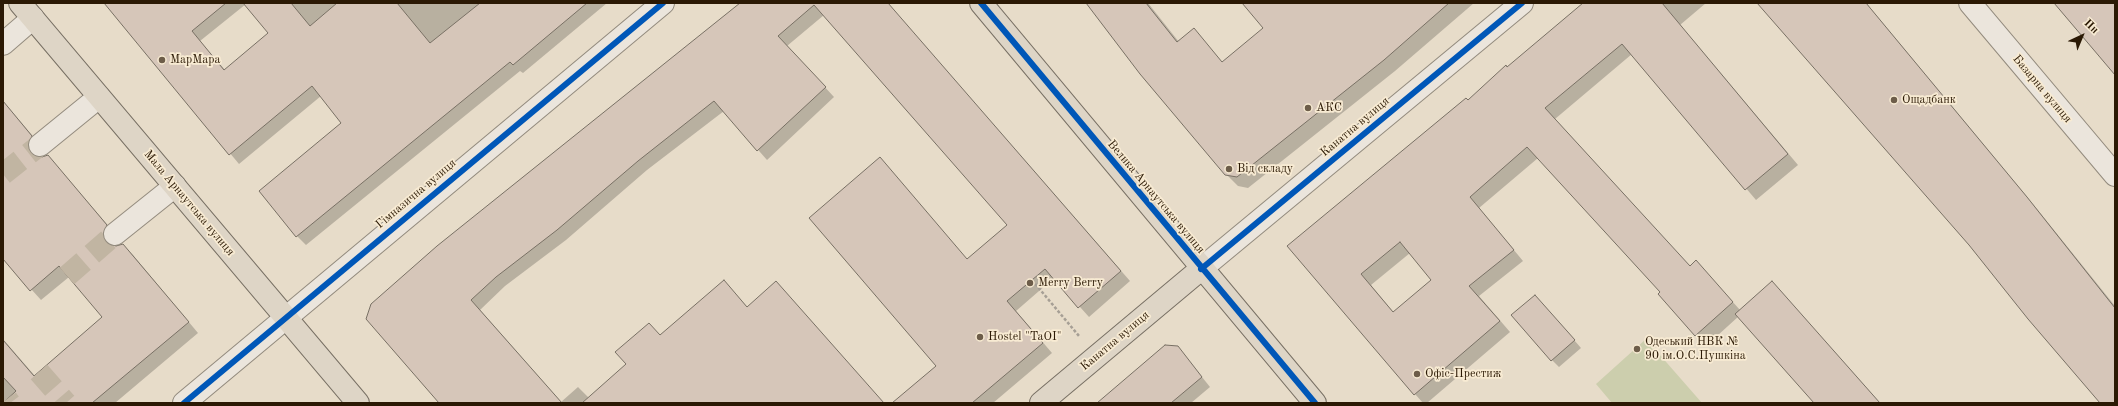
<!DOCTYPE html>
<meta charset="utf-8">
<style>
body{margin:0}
#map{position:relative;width:2118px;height:406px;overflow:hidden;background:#e7dcc9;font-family:"Old Standard TT",serif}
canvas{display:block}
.frame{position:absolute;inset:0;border:4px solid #2b1904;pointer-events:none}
.north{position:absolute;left:2062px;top:16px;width:40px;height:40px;-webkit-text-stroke:3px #f8ebd3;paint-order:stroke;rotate:44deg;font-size:11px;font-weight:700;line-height:16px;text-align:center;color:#2b1904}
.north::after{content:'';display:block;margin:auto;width:14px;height:18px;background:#2b1904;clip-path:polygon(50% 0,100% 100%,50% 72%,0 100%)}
</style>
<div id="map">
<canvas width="2118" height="406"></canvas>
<div class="frame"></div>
<div class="north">Пн</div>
</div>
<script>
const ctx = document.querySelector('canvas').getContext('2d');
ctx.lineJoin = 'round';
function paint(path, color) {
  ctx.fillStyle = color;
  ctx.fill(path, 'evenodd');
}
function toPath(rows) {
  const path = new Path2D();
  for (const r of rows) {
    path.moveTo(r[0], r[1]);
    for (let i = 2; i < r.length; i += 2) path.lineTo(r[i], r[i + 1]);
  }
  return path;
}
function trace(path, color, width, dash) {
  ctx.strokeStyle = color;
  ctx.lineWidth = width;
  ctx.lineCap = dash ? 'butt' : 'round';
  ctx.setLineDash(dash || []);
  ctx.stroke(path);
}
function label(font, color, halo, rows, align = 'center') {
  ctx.font = font + ' "Old Standard TT",serif';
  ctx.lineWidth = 3.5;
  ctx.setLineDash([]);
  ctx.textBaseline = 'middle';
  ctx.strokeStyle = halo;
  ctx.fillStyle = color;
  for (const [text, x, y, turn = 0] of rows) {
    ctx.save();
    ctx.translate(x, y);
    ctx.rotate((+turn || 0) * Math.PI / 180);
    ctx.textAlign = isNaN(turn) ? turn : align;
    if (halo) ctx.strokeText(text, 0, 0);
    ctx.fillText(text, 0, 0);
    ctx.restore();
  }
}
const green = toPath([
 [1646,339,1702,403,1612,403,1596,384]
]);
const shadow = toPath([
 [105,3,607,3,523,73,520,71,306,245,297,236,343,123,321,96,239,164],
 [246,4,269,33,225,70,200,41],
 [741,3,887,3,1130,281,1089,317,1054,278,1016,311,1052,353,993,403,894,403,937,366,967,260,1008,225,824,15,787,46,834,97,767,160,724,111,647,170,566,240,505,286,480,310,561,402,578,387,589,398,724,281,748,308,884,403,441,403,367,319],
 [1088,3,1148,3,1179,42,1194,30,1223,63,1265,28,1244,3,1474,3,1395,71,1248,188,1238,186,1226,174],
 [1585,3,1706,3,1680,25,1798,165,1756,200,1632,54,1555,119,1690,267,1696,261,1740,310,1772,282,1880,403,1816,403,1739,316,1706,346,1661,292,1538,158,1479,208,1523,261,1479,296,1510,332,1427,403,1423,403,1415,394,1288,246,1468,101],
 [1410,253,1433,280,1394,313,1371,285],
 [1758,3,1866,3,2037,209,2115,306,2115,403,2101,403,1970,245],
 [3,101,42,147,38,157,42,158,48,156,117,236,113,246,116,247,123,245,133,255,198,333,115,403,3,403,3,339,35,376,104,318,69,277,41,300,4,259,3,260],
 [1542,303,1581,348,1559,367,1552,360],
 [1178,347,1210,387,1191,403,1099,403]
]);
const building = toPath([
 [104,3,226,3,192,31,224,70,268,33,243,3,291,3,310,26,337,3,397,3,430,43,480,3,587,3,513,65,510,62,296,237,259,191,341,123,312,86,229,155,104,3],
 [740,3,888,3,1121,271,1078,308,1045,269,1007,301,1043,343,972,403,892,403,936,366,809,218,880,157,967,259,1007,225,814,5,778,36,826,87,757,151,714,101,638,161,557,230,496,277,471,300,562,403,439,403,366,319,371,304,437,246,740,3],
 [1086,3,1146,3,1177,42,1194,28,1222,62,1263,28,1242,3,1449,3,1384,60,1237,177,1225,175,1140,74,1086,3],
 [1583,3,1662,3,1788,154,1745,190,1622,44,1545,108,1690,266,1696,260,1733,302,1695,336,1658,294,1660,292,1527,147,1470,197,1514,250,1469,286,1500,321,1414,395,1287,246,1466,98,1468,100,1506,65,1507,67,1583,3],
 [1400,242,1431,280,1393,312,1361,274,1400,242],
 [1757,3,1866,3,2027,197,2115,308,2115,403,2100,403,2028,319,1969,245,1757,3],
 [2054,3,2115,3,2115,75,2082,36,2054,3],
 [3,101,32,136,28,147,31,153,42,157,48,155,107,225,103,235,106,242,116,246,123,244,189,322,92,403,3,403,16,391,3,377,3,340,34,376,102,317,59,266,30,291,3,259,3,101],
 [724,280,747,307,776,281,884,403,582,403,626,364,615,352,649,323,660,335,724,280],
 [1772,281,1880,403,1814,403,1735,314,1772,281],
 [1535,295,1575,340,1551,361,1511,315,1535,295],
 [1165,345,1178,346,1202,377,1171,403,1097,403,1165,345]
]);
const minorTunnel = toPath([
 [3,174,40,145],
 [67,276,115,234],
 [39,372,66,403],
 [7,399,10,403]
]);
const path = toPath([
 [1032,280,1079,336]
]);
const minor = toPath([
 [1970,3,2115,175],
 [3,44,33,18],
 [40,145,99,97],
 [115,234,175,186],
 [1201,269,1522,3],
 [184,403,663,3]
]);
const major = toPath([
 [20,3,358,403],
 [981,3,1315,403],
 [1041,403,1201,269]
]);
const cycleway = toPath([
 [981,3,1315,403],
 [1201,269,1522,3],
 [184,403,663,3]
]);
const markers = [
 [162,60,4,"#6d5d49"],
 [1894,100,4,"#6d5d49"],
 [1308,108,4,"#6d5d49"],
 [1229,169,4,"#6d5d49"],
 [1030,283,4,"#6d5d49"],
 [980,337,4,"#6d5d49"],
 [1637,349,4,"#6d5d49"],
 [1417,374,4,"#6d5d49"]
];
const poiNames = [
 ["МарМара",170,60],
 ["Ощадбанк",1902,100],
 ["АКС",1316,108],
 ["Від складу",1237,169],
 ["Merry Berry",1038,283],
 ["Hostel \"TaOI\"",988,337],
 ["Одеський НВК №",1645,342],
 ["90 ім.О.С.Пушкіна",1645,356],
 ["Офіс-Престиж",1425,374]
];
const streetNames = [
 ["Базарна вулиця",2042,89,50],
 ["Канатна вулиця",1355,127,-40],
 ["Гімназична вулиця",416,194,-40],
 ["Велика Арнаутська вулиця",1156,197,50],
 ["Мала Арнаутська вулиця",189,203,50],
 ["Канатна вулиця",1115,341,-40]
];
paint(green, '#cccead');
paint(shadow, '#0003');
paint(building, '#d6c6b9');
trace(building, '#787064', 1);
trace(minorTunnel, '#c1b5a2', 22, [22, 11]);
trace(minor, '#938b7e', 24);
trace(major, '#787064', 24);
trace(path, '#a69f95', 2.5, [3, 2]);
trace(minor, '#ebe5dc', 22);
trace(major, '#ded5c6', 22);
trace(cycleway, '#0057b8', 6);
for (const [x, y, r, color] of markers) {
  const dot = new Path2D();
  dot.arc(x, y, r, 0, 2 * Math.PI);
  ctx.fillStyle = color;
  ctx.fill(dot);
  trace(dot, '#f8ebd3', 1.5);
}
label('12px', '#2b1904', '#f8ebd3', poiNames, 'left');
label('12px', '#2b1904', '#f8ebd3', streetNames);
</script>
